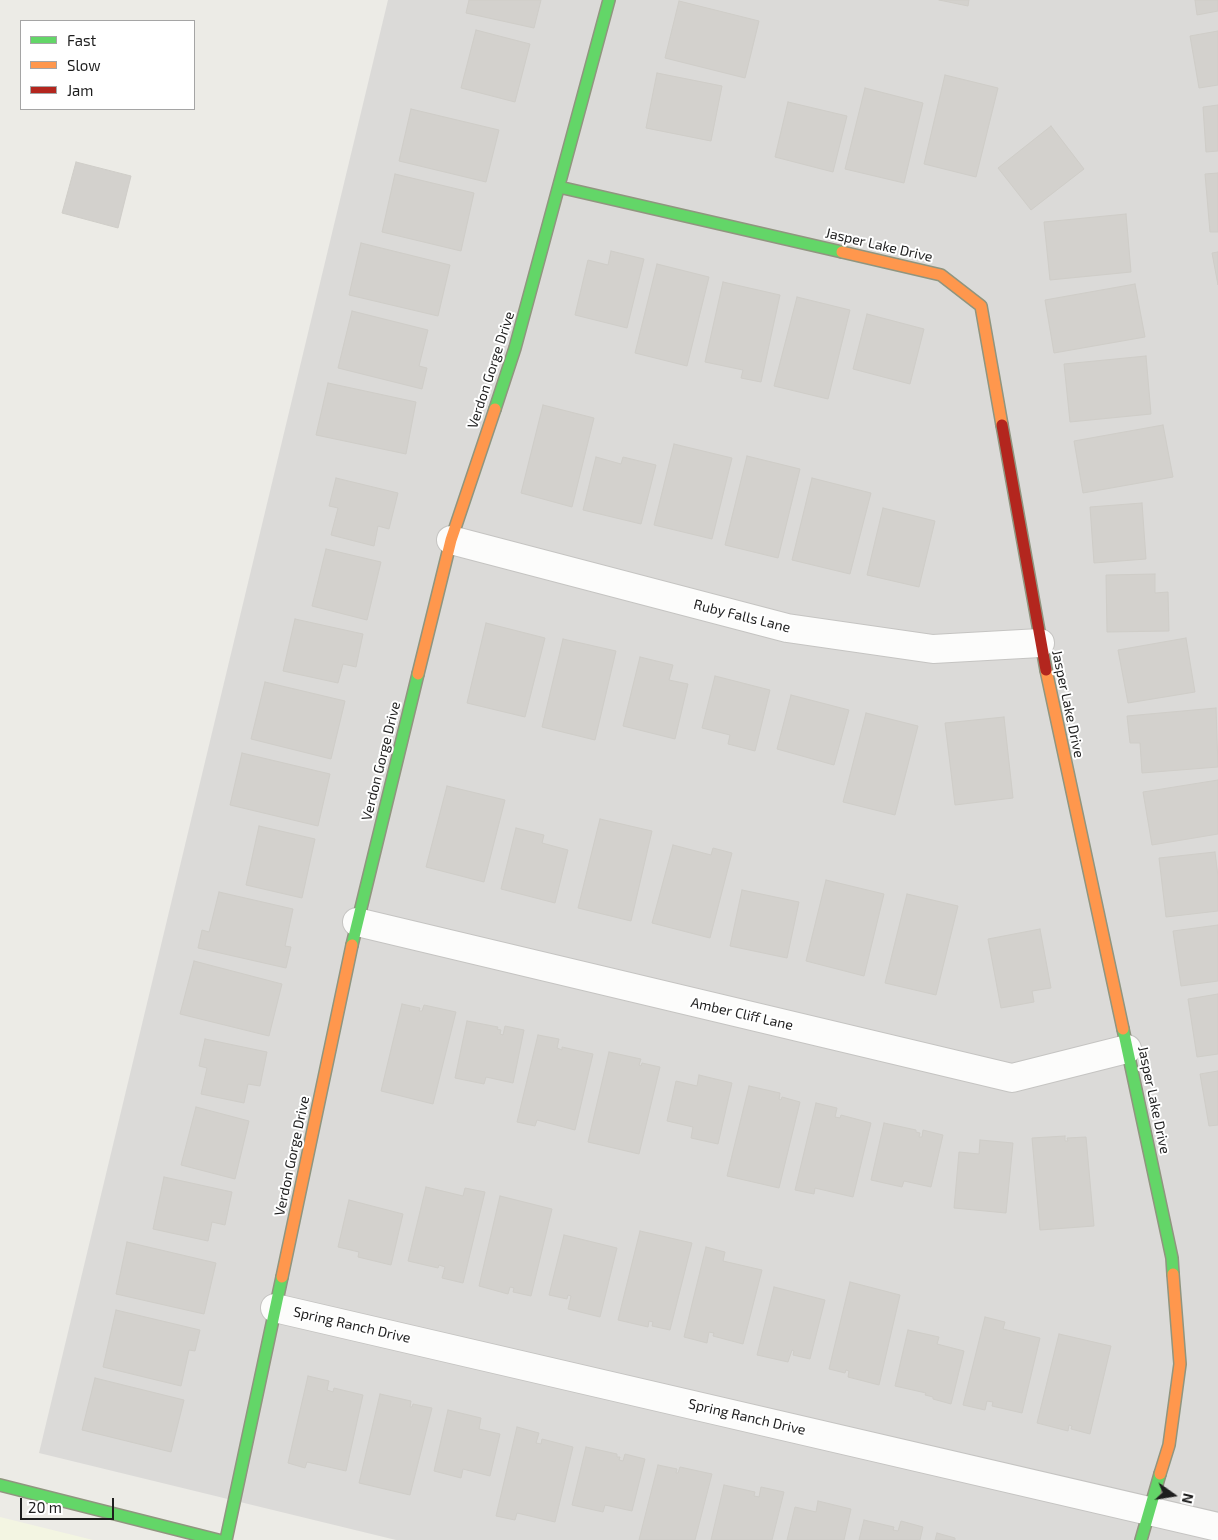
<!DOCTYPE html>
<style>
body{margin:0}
#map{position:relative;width:1218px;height:1540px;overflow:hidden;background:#ecebe6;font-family:"Exo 2",sans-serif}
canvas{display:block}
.legend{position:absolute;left:20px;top:20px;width:175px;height:90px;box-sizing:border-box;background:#fff;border:1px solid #a5a5a5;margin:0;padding:6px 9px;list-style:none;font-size:15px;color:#1e1e1e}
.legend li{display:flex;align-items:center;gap:10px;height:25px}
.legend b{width:25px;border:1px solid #a5a5a5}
.north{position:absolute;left:1148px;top:1470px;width:50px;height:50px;-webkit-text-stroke:4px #fff;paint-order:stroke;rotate:103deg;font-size:14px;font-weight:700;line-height:20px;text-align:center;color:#1e1e1e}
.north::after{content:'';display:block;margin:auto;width:18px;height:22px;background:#1e1e1e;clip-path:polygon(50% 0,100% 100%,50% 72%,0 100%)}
.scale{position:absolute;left:20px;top:1498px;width:94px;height:22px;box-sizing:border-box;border:2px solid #1e1e1e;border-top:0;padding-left:6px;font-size:15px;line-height:18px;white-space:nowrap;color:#1e1e1e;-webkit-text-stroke:4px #fff;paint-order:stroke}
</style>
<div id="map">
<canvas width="1218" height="1540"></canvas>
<ul class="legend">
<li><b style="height:6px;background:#63d668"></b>Fast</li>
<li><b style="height:6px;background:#ff974d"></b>Slow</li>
<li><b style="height:6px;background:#b3261e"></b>Jam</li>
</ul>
<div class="north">N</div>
<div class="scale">20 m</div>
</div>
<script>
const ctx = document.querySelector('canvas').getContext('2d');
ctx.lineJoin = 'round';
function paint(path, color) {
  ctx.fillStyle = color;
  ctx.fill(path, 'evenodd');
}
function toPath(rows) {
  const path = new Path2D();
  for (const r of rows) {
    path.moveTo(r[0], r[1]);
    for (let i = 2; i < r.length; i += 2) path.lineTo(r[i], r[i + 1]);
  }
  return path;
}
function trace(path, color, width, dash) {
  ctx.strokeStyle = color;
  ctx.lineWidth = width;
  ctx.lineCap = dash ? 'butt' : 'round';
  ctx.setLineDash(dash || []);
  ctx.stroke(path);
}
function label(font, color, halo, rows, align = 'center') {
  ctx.font = font + ' "Exo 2",sans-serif';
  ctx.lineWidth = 4;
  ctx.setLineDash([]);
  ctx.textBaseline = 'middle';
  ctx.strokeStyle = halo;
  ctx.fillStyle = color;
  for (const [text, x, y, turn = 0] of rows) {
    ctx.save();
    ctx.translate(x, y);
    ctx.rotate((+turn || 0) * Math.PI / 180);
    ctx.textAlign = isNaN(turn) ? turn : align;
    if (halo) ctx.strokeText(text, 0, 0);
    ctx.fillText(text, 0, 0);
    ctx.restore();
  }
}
const residential = toPath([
 [388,0,1218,0,1218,1540,396,1540,39,1453]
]);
const education = toPath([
 [0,1517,93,1540,0,1540]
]);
const building = toPath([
 [469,0,541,0,534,28,466,13,469,0],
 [939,0,969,0,968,6,939,0],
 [1195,0,1218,0,1218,11,1197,15,1195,0],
 [679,1,759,21,745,78,665,58,679,1],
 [476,30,530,44,515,102,461,88,476,30],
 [1218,31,1218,85,1199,88,1190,36,1218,31],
 [657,73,722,86,711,141,646,128,657,73],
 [945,75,998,88,976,177,924,164,945,75],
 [865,88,923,103,904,183,845,169,865,88],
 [788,102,847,116,833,172,775,157,788,102],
 [1218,105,1218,151,1206,152,1203,107,1218,105],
 [411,109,499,130,486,182,399,161,411,109],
 [1051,126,1084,169,1031,210,998,168,1051,126],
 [76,162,131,176,118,228,62,213,76,162],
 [1218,173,1218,232,1210,232,1205,174,1218,173],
 [395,174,474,193,461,251,382,232,395,174],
 [1126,214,1131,272,1050,280,1044,222,1126,214],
 [361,243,450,265,438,316,349,295,361,243],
 [611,251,644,259,627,328,575,315,588,260,608,265,611,251],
 [1218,252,1218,285,1212,253,1218,252],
 [657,264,709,277,687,366,635,353,657,264],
 [723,282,780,295,761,382,741,378,743,370,705,362,723,282],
 [1135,284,1145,337,1054,353,1045,300,1135,284],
 [797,297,850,310,828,399,774,386,797,297],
 [352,311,428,330,419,366,427,368,422,389,338,368,352,311],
 [867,314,924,329,910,384,853,369,867,314],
 [1146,356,1151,414,1070,422,1064,364,1146,356],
 [328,383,416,402,406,454,316,435,328,383],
 [543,405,594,418,572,507,521,493,543,405],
 [1163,425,1173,477,1083,493,1074,441,1163,425],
 [674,444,732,458,712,539,654,525,674,444],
 [747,456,800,469,778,558,725,545,747,456],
 [596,457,621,464,623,457,656,465,641,524,583,510,596,457],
 [336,478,398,493,389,529,378,526,374,546,331,535,338,508,329,506,336,478],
 [812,478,871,493,850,574,792,560,812,478],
 [1142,503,1146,559,1094,563,1090,507,1142,503],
 [883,508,935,521,919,587,867,575,883,508],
 [326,549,381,562,367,620,312,606,326,549],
 [1155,574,1155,593,1168,592,1169,631,1107,632,1106,575,1155,574],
 [295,619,363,634,356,667,343,664,338,683,283,671,295,619],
 [486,623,545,638,525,717,467,703,486,623],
 [1186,638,1195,692,1128,703,1118,650,1186,638],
 [563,639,616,651,595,740,542,727,563,639],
 [640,657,673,665,669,680,688,684,675,739,623,726,640,657],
 [715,676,770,690,755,751,728,744,730,735,702,728,715,676],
 [265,682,345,701,331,759,251,739,265,682],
 [791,695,849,710,834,765,777,749,791,695],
 [1216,708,1218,767,1142,773,1140,743,1130,743,1127,716,1216,708],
 [866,713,918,726,895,815,843,802,866,713],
 [1004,717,1013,798,955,805,945,723,1004,717],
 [242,753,330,774,318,826,230,805,242,753],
 [1218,780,1218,834,1152,845,1143,792,1218,780],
 [447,786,505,800,484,882,426,867,447,786],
 [600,819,652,831,631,921,578,908,600,819],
 [259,826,315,839,302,898,246,885,259,826],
 [516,828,544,835,542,843,568,850,555,903,501,889,516,828],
 [673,845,711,855,713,848,732,853,710,938,652,923,673,845],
 [1215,852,1218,876,1218,911,1166,917,1159,858,1215,852],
 [826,880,884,894,864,976,806,961,826,880],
 [742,890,799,902,787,958,730,946,742,890],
 [219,892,293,909,285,946,291,947,286,968,198,948,202,930,209,932,219,892],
 [907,894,958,906,936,995,885,983,907,894],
 [1218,925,1218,981,1181,986,1173,931,1218,925],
 [1040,929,1051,988,1032,991,1034,1002,1001,1008,988,939,1040,929],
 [194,961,282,984,269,1036,180,1014,194,961],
 [1218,994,1218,1054,1197,1057,1188,999,1218,994],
 [402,1004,420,1008,419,1011,422,1011,424,1005,456,1012,433,1104,381,1091,402,1004],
 [467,1021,498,1027,497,1029,501,1030,500,1034,503,1035,505,1026,524,1030,513,1083,486,1077,484,1084,455,1078,467,1021],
 [538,1035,559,1039,557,1048,562,1050,562,1047,593,1054,575,1130,537,1120,535,1126,517,1122,538,1035],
 [205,1039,267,1052,260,1086,248,1084,244,1103,201,1094,207,1068,199,1066,205,1039],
 [609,1052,641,1059,639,1065,641,1066,642,1063,660,1067,639,1154,588,1142,609,1052],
 [1218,1071,1218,1125,1209,1126,1200,1074,1218,1071],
 [699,1075,732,1083,718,1144,691,1138,693,1127,667,1121,676,1081,697,1086,699,1075],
 [749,1086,780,1093,779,1099,781,1100,782,1097,800,1102,779,1188,727,1176,749,1086],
 [816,1103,837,1108,835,1117,840,1118,841,1115,871,1123,853,1197,815,1188,814,1194,795,1190,816,1103],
 [196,1107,249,1121,235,1179,181,1165,196,1107],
 [884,1123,916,1130,916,1132,920,1133,919,1137,922,1137,923,1130,943,1135,931,1187,904,1181,902,1187,871,1180,884,1123],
 [1065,1136,1065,1141,1068,1141,1067,1138,1086,1137,1094,1226,1040,1230,1032,1138,1065,1136],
 [980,1140,1013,1143,1006,1213,954,1208,959,1152,979,1154,980,1140],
 [164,1177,232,1192,225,1225,212,1222,208,1241,153,1229,164,1177],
 [426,1187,463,1196,465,1188,485,1192,463,1283,442,1278,445,1267,439,1265,438,1268,408,1261,426,1187],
 [500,1196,552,1209,531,1296,513,1292,514,1288,510,1287,508,1294,479,1286,500,1196],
 [349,1200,403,1214,391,1265,358,1257,359,1252,338,1247,349,1200],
 [640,1231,692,1243,670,1330,652,1326,653,1322,649,1321,648,1327,618,1320,640,1231],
 [564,1235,617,1248,600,1317,568,1309,571,1296,568,1295,567,1299,549,1295,564,1235],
 [127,1242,216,1263,204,1314,116,1294,127,1242],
 [706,1247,725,1252,723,1261,762,1270,743,1344,713,1336,714,1333,709,1332,707,1343,684,1337,706,1247],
 [850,1282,900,1295,879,1385,848,1377,849,1371,846,1370,845,1373,829,1369,850,1282],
 [774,1287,825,1300,810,1359,793,1355,794,1351,792,1350,788,1362,757,1355,774,1287],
 [116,1310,200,1330,195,1351,189,1350,181,1386,103,1367,116,1310],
 [985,1317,1005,1322,1003,1329,1040,1338,1022,1413,992,1406,993,1402,987,1401,985,1410,963,1405,985,1317],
 [908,1330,939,1337,937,1344,964,1351,951,1404,933,1399,933,1397,925,1395,926,1393,895,1386,908,1330],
 [1059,1334,1111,1346,1090,1434,1071,1429,1072,1426,1069,1425,1068,1431,1037,1423,1059,1334],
 [308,1376,329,1381,327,1390,333,1392,334,1388,363,1395,346,1471,307,1462,305,1468,288,1463,308,1376],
 [95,1378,184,1400,171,1452,82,1430,95,1378],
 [380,1394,411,1401,410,1407,412,1407,413,1404,432,1408,410,1495,359,1483,380,1394],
 [448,1410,481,1418,479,1429,500,1434,490,1476,463,1469,461,1478,434,1471,448,1410],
 [517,1427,539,1433,536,1443,541,1444,542,1439,573,1447,555,1522,517,1513,515,1520,496,1516,517,1427],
 [586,1447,617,1454,617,1457,620,1457,619,1460,623,1461,625,1454,645,1459,632,1511,605,1505,603,1512,572,1505,586,1447],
 [658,1465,677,1469,676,1473,678,1473,680,1467,712,1474,695,1540,639,1540,658,1465],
 [724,1485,755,1492,754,1496,759,1497,761,1487,784,1492,772,1540,711,1540,724,1485],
 [818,1501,851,1509,844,1540,787,1540,795,1507,816,1512,818,1501],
 [864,1520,894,1527,893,1530,898,1531,901,1521,923,1527,920,1540,859,1540,864,1520],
 [937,1533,955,1538,955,1540,935,1540,937,1533]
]);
const street = toPath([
 [451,540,787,628,933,649,1040,643],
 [357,922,1012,1078,1127,1049],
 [275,1308,1218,1527]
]);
const fast = toPath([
 [559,187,842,252],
 [495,409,515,348,609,0],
 [352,945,418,674],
 [1123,1029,1172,1258,1173,1274],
 [0,1485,218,1540],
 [226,1540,282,1277],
 [1141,1540,1160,1474]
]);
const slow = toPath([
 [842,252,941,275,981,306,1002,425],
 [1046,670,1123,1029],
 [418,674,451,540,495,409],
 [282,1277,352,945],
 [1160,1474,1169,1445,1180,1364,1173,1274]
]);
const jam = toPath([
 [1002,425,1046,670]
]);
const streetNames = [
 ["Jasper Lake Drive",879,245,13],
 ["Verdon Gorge Drive",491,370,-72],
 ["Ruby Falls Lane",742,616,14],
 ["Jasper Lake Drive",1068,704,78],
 ["Verdon Gorge Drive",381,761,-76],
 ["Amber Cliff Lane",742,1014,13],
 ["Jasper Lake Drive",1154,1100,78],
 ["Verdon Gorge Drive",292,1156,-78],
 ["Spring Ranch Drive",352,1325,13],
 ["Spring Ranch Drive",747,1417,13]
];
paint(residential, '#dbdad8');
paint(education, '#f3f5e2');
paint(building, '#d3d1cd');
trace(building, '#cfcdc8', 1);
trace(street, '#c5c4c2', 30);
trace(fast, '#90957f', 14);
trace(slow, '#90957f', 14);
trace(jam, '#90957f', 14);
trace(street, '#fcfcfb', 28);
trace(fast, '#63d668', 11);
trace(slow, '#ff974d', 11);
trace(jam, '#b3261e', 11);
label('14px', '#1e1e1e', '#fff', streetNames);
</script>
